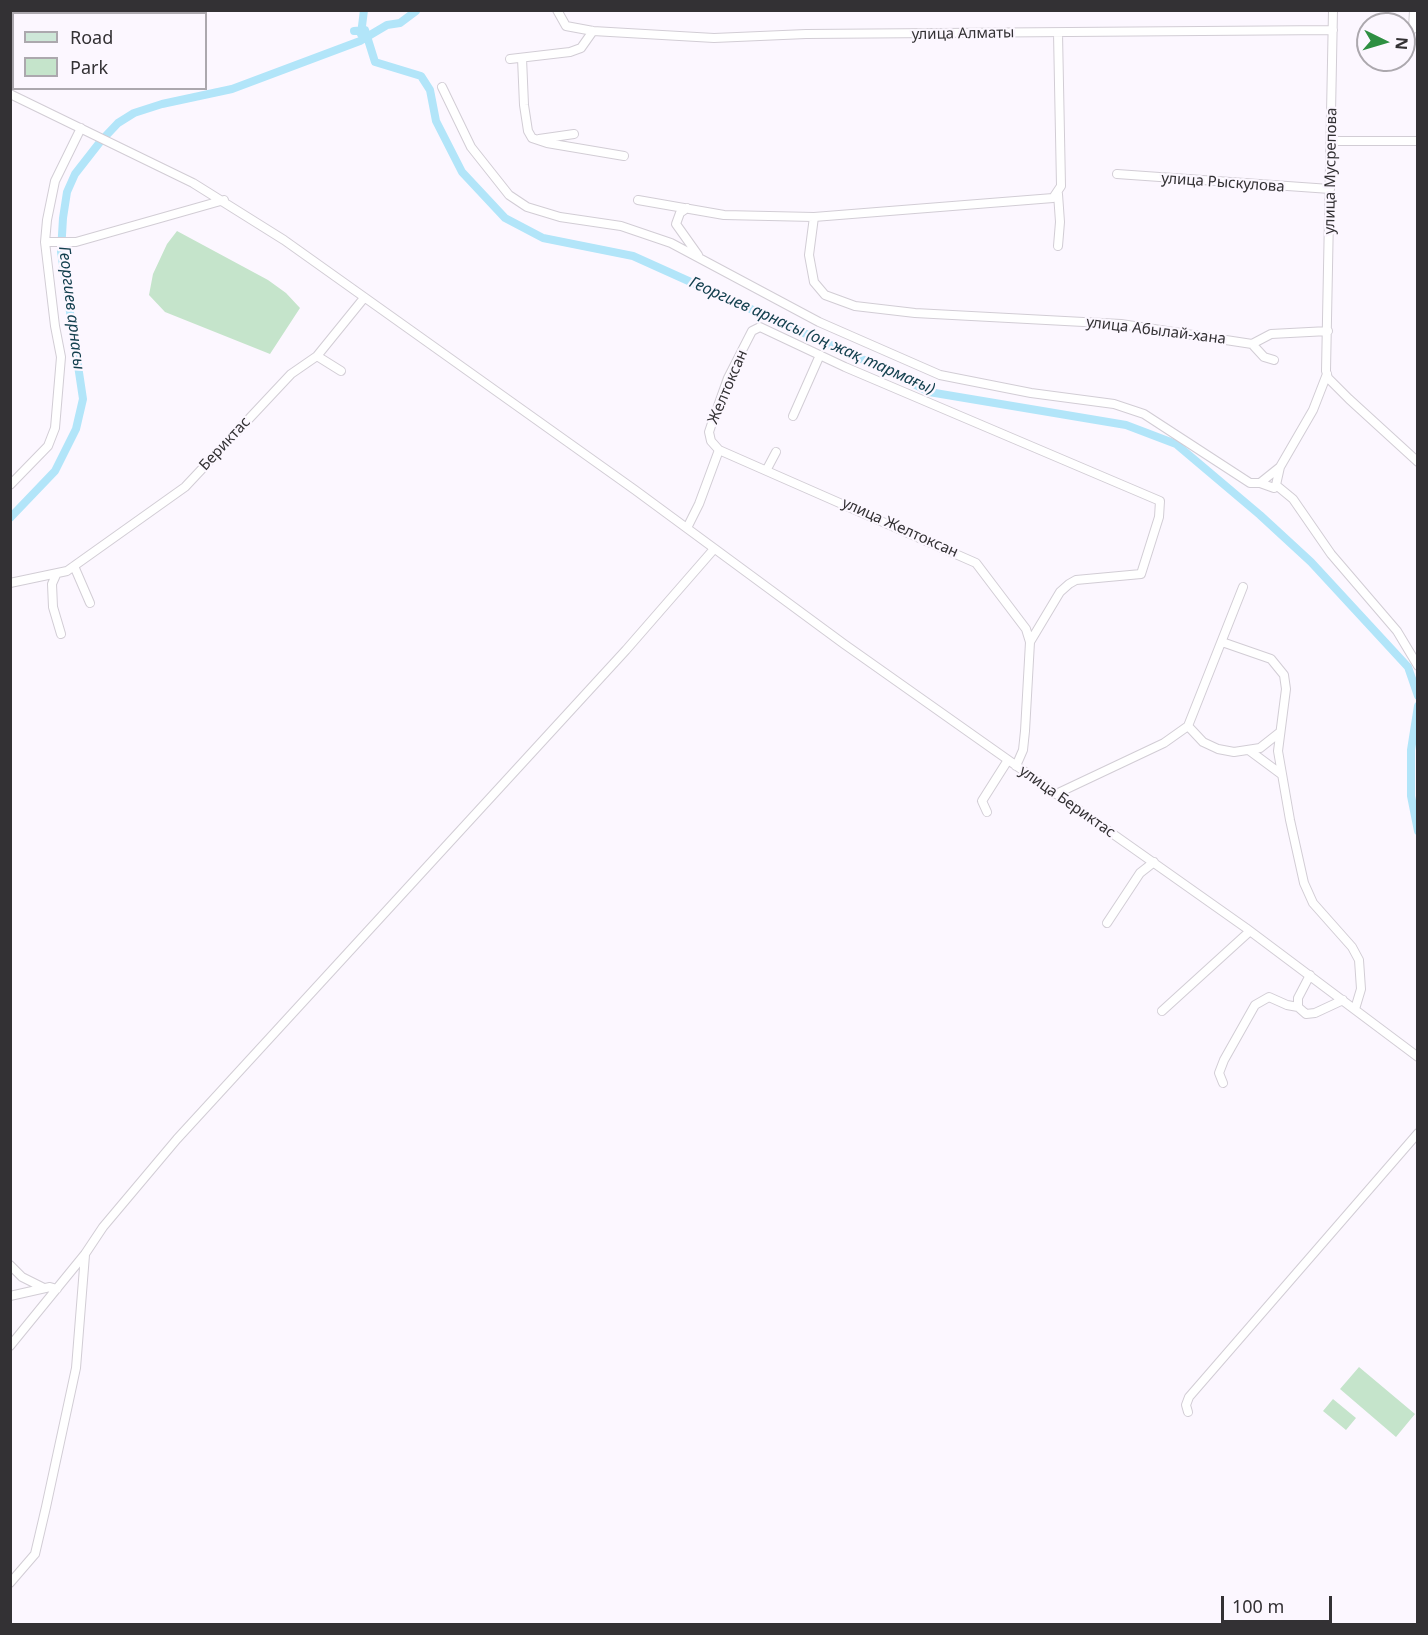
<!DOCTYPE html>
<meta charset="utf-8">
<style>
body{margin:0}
#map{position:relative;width:1428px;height:1635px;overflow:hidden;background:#fcf7ff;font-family:"Noto Sans",sans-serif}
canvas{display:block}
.frame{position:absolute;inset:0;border:12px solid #333134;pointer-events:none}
.legend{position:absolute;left:12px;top:12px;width:195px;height:78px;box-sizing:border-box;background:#fcf7ff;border:2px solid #aca8ae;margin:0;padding:8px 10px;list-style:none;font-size:18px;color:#333134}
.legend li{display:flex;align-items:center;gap:12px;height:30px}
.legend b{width:30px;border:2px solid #aca8ae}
.north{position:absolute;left:1356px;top:12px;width:60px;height:60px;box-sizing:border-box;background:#fcf7ff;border:2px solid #aca8ae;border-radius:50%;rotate:95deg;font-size:16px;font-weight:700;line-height:24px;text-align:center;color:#333134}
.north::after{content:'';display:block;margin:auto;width:21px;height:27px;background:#2e8f42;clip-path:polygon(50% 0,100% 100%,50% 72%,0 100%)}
.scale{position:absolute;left:1221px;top:1596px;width:111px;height:27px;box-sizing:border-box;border:3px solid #333134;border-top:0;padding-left:8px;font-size:18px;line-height:21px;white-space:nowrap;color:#333134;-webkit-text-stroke:4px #fcf7ff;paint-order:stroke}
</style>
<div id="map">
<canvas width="1428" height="1635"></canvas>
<div class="frame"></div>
<ul class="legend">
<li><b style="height:8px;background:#cee7d8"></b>Road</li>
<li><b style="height:16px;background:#c5e4cb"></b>Park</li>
</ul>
<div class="north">N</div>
<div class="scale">100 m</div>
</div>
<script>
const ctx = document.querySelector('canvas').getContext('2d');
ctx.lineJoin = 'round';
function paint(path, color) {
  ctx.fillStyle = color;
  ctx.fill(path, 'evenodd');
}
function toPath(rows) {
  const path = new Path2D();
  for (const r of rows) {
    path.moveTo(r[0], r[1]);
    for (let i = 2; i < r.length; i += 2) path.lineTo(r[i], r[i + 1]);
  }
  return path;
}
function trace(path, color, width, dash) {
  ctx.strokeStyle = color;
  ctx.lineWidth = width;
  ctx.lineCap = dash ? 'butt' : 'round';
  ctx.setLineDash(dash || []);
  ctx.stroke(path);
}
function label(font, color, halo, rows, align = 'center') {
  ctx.font = font + ' "Noto Sans",sans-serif';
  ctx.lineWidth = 4.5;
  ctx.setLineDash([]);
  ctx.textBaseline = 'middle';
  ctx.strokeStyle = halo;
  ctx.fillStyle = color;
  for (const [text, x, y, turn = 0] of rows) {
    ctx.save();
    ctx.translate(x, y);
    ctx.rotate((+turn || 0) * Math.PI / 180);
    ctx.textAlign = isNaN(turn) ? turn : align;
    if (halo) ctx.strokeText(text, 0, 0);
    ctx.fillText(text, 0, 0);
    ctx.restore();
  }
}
const green = toPath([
 [177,231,268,280,286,293,300,308,270,354,165,312,149,295,153,274,167,244],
 [1359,1367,1415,1414,1396,1437,1340,1389],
 [1333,1399,1356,1418,1346,1430,1323,1411]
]);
const canal = toPath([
 [354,31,365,30,375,62,421,76,430,90,436,121,462,172,505,218,543,238,633,256,895,374,929,392,1126,425,1176,444,1260,515,1311,562,1408,667,1418,696],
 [361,34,364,10],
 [10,518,55,471,76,429,83,399,61,252,63,218,67,192,75,174,100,142,118,123,134,113,162,104,232,89,360,41,387,25,400,23,416,11],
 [1418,706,1411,750,1411,796,1418,831]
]);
const street = toPath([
 [24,10,26,14],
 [60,10,61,14],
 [73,10,74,14],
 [557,10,566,26,593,31,714,38,806,34,1333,30],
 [1333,10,1326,371,1328,378,1349,399,1418,462],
 [1413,29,1414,10],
 [522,58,524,105,528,131,532,138,547,143,624,156],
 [510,59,570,52,581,48,593,31],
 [442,87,471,147,509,195,527,207,560,217,621,226,671,243,819,322,940,375,1031,393,1114,404,1144,414,1250,483,1260,483,1280,467],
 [10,94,193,183,284,240,635,490,844,644,1246,928,1418,1057],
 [539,139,574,134],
 [1332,141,1418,141],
 [1117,174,1330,189],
 [1058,194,1060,222,1058,246],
 [638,200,724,215,814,217,1053,198,1061,186,1058,33],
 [687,208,680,213,676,224,698,255],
 [814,217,809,255,814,282,825,295,855,306,915,313,1121,324,1252,344,1271,334,1328,331],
 [45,242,76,242,224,200],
 [1252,344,1264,357,1274,360],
 [317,356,341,371],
 [793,416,820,355],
 [719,450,711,441,709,432,713,420,728,378,752,331,760,327,845,367,1160,501,1159,517,1141,574,1076,580,1069,584,1060,592,1030,642],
 [719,450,976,563,1026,629,1030,642,1025,731,1023,750,1016,766],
 [767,469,776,452],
 [1260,483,1274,488,1276,485,1293,499,1331,554,1397,631,1418,666],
 [10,485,48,446,55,428,61,357,55,326,45,242,47,220,55,181,81,128],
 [1276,485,1280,467,1313,410,1327,374],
 [687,528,699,504,719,450],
 [74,566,90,603],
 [56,575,52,584,53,607,61,634],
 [10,583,67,571,185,487,291,374,317,356,364,298],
 [1222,642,1271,659,1284,675,1286,689,1278,751,1290,820,1304,883,1313,903,1352,947,1359,960,1361,989,1355,1009],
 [1188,726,1203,742,1218,749,1234,752,1260,748,1279,733],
 [1250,751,1281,774],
 [1056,794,1164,743,1188,726,1243,587],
 [987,812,982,801,1008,760],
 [1107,923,1140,873,1154,862],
 [1310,975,1298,998,1298,1007,1306,1014,1315,1013,1343,1000],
 [1162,1011,1250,931],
 [1223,1083,1219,1073,1224,1060,1255,1005,1269,997,1287,1005,1298,1007],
 [10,1265,22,1277,44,1288],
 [10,1296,50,1287,57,1289],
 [10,1346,85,1254,103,1227,177,1139,626,650,714,549],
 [1188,1412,1186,1405,1189,1397,1418,1133],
 [10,1583,35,1554,46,1507,76,1368,85,1255]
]);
const secondary = toPath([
 [103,14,109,10],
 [10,60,14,59]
]);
const streetNames = [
 ["улица Алматы",963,34,-1],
 ["улица Мусрепова",1331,171,-89],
 ["улица Рыскулова",1223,183,4],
 ["улица Абылай-хана",1156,331,7],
 ["Желтоксан",728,387,-67],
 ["Бериктас",225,444,-47],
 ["улица Желтоксан",900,528,24],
 ["улица Бериктас",1067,802,35]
];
const waterNames = [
 ["Георгиев арнасы",71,308,83],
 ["Георгиев арнасы (оң жақ тармағы)",812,336,24]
];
paint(green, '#c5e4cb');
trace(canal, '#b2e5f9', 8);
trace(street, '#d2cdd5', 10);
trace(secondary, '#d2cdd5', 14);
trace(street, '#fff', 8);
trace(secondary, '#cee7d8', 12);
label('15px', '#333134', '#fcf7ff', streetNames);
label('italic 16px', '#14404f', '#fcf7ff', waterNames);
</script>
